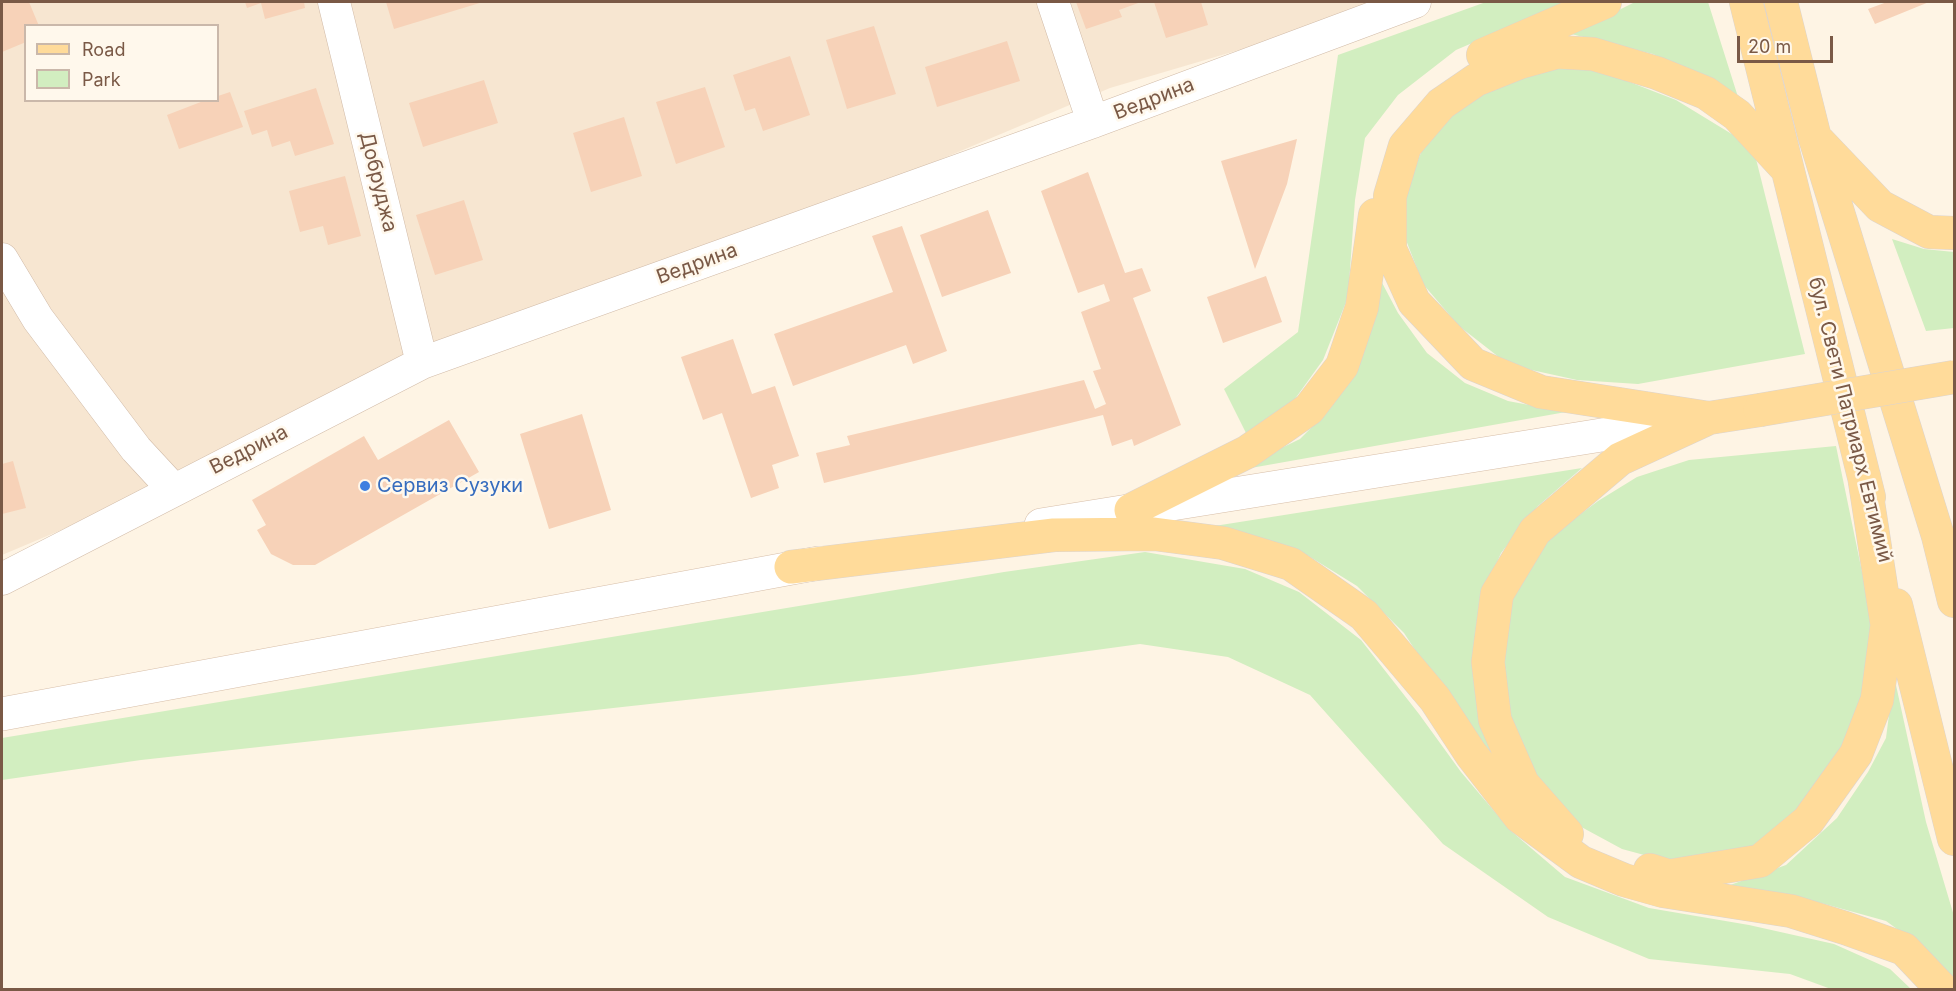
<!DOCTYPE html>
<meta charset="utf-8">
<style>
body{margin:0}
#map{position:relative;width:1956px;height:991px;overflow:hidden;background:#fef4e4;font-family:Inter,sans-serif}
canvas{display:block}
.frame{position:absolute;inset:0;border:3px solid #7a5946;pointer-events:none}
.legend{position:absolute;left:24px;top:24px;width:195px;height:78px;box-sizing:border-box;background:#fff8ec;border:2px solid #cab8aa;margin:0;padding:8px 10px;list-style:none;font-size:18px;color:#7a5946}
.legend li{display:flex;align-items:center;gap:12px;height:30px}
.legend b{width:30px;border:2px solid #cab8aa}
.scale{position:absolute;left:1737px;top:36px;width:96px;height:27px;box-sizing:border-box;border:3px solid #7a5946;border-top:0;padding-left:8px;font-size:18px;line-height:21px;white-space:nowrap;color:#7a5946;-webkit-text-stroke:4px #fff8ec;paint-order:stroke}
</style>
<div id="map">
<canvas width="1956" height="991"></canvas>
<div class="frame"></div>
<ul class="legend">
<li><b style="height:8px;background:#ffdb9a"></b>Road</li>
<li><b style="height:16px;background:#d2eec0"></b>Park</li>
</ul>
<div class="scale">20 m</div>
</div>
<script>
const ctx = document.querySelector('canvas').getContext('2d');
ctx.lineJoin = 'round';
function paint(path, color) {
  ctx.fillStyle = color;
  ctx.fill(path, 'evenodd');
}
function toPath(rows) {
  const path = new Path2D();
  for (const r of rows) {
    path.moveTo(r[0], r[1]);
    for (let i = 2; i < r.length; i += 2) path.lineTo(r[i], r[i + 1]);
  }
  return path;
}
function trace(path, color, width, dash) {
  ctx.strokeStyle = color;
  ctx.lineWidth = width;
  ctx.lineCap = dash ? 'butt' : 'round';
  ctx.setLineDash(dash || []);
  ctx.stroke(path);
}
function label(font, color, halo, rows, align = 'center') {
  ctx.font = font + ' Inter,sans-serif';
  ctx.lineWidth = 5;
  ctx.setLineDash([]);
  ctx.textBaseline = 'middle';
  ctx.strokeStyle = halo;
  ctx.fillStyle = color;
  for (const [text, x, y, turn = 0] of rows) {
    ctx.save();
    ctx.translate(x, y);
    ctx.rotate((+turn || 0) * Math.PI / 180);
    ctx.textAlign = isNaN(turn) ? turn : align;
    if (halo) ctx.strokeText(text, 0, 0);
    ctx.fillText(text, 0, 0);
    ctx.restore();
  }
}
const residential = toPath([
 [2,2,1402,2,1110,88,2,555],
 [26,26,218,26,218,100,26,100]
]);
const green = toPath([
 [1486,2,1568,2,1456,50,1398,95,1365,138,1355,200,1348,297,1323,360,1292,403,1246,433,1224,389,1298,332,1338,55],
 [1635,2,1708,2,1738,97,1653,54,1571,34],
 [1545,68,1596,69,1676,100,1753,147,1805,354,1638,384,1577,380,1509,365,1459,326,1423,284,1406,240,1406,190,1424,145,1450,115,1497,82],
 [1892,239,1924,249,1954,252,1954,328,1926,331],
 [1379,277,1398,313,1427,353,1465,383,1508,401,1566,412,1234,471,1300,439,1330,409,1355,369],
 [1836,446,1873,625,1863,697,1843,747,1798,812,1754,849,1670,862,1622,849,1574,823,1535,776,1508,717,1502,662,1510,598,1546,540,1598,501,1637,477,1689,460],
 [1582,468,1538,506,1501,553,1481,598,1498,765,1448,700,1404,633,1357,586,1307,555,1208,527],
 [1145,552,1245,569,1299,592,1361,640,1419,714,1461,772,1511,831,1565,877,1649,908,1749,925,1834,944,1890,969,1911,989,1831,989,1790,974,1649,959,1548,917,1443,844,1310,695,1228,657,1140,644,913,675,141,760,2,780,2,738,1004,572],
 [1894,676,1926,822,1954,916,1954,987,1922,947,1886,921,1821,903,1719,889,1786,865,1837,818,1868,772,1886,738]
]);
const building = toPath([
 [2,2,29,2,39,26,26,26,26,42,2,52],
 [245,2,304,2,305,8,265,19,261,3,247,8],
 [386,2,483,2,394,29],
 [1076,2,1141,2,1119,10,1122,17,1086,29],
 [1154,2,1201,2,1208,25,1166,38],
 [1887,2,1929,2,1875,24,1868,9],
 [874,26,896,94,847,109,826,40],
 [1007,41,1020,81,937,107,925,67],
 [790,56,810,115,763,131,755,108,745,111,733,75],
 [484,80,498,123,423,147,409,103],
 [705,87,725,147,676,164,656,102],
 [316,88,334,144,295,156,290,141,272,147,267,130,252,135,244,111],
 [230,92,243,127,179,149,167,115,206,100,218,100,218,96],
 [624,117,642,176,591,192,573,133],
 [1297,139,1287,184,1255,269,1221,161],
 [1088,172,1125,273,1142,268,1151,291,1133,298,1181,425,1134,446,1132,439,1112,446,1103,415,824,483,816,453,850,445,847,436,1084,380,1095,409,1106,404,1093,371,1101,369,1081,312,1110,301,1104,284,1078,293,1041,191],
 [345,176,361,236,328,245,323,226,300,232,289,191],
 [464,200,483,260,435,275,416,215],
 [988,210,1011,273,942,297,920,235],
 [902,226,947,351,913,364,906,345,793,386,774,334,893,292,872,236],
 [1266,276,1282,322,1223,343,1207,297],
 [733,339,752,394,775,386,799,456,772,465,779,488,751,498,722,413,703,420,681,357],
 [582,414,611,510,549,529,520,434],
 [449,420,479,472,315,565,293,565,271,554,257,530,266,525,252,500,364,436,378,460],
 [13,461,26,508,2,514,2,464]
]);
const street = toPath([
 [334,2,422,363],
 [1053,2,1093,122],
 [2,259,38,319,136,449,173,489],
 [2,579,422,363,1093,122,1415,2]
]);
const secondary = toPath([
 [1041,525,1695,420],
 [2,714,819,563]
]);
const primary = toPath([
 [1746,2,1869,497],
 [1781,2,1815,138,1938,536,1954,601],
 [1483,55,1605,2],
 [1819,142,1880,206,1929,232,1954,233],
 [1709,418,1541,392,1473,364,1414,302,1390,249,1390,196,1405,146,1441,104,1476,80,1521,62,1557,52,1593,54,1657,73,1706,93,1737,115,1787,169],
 [1131,510,1247,452,1309,409,1342,366,1362,307,1375,215],
 [791,567,1054,535,1154,534,1223,543,1291,564,1364,615,1435,699,1471,754,1520,817,1581,862,1624,880,1663,891,1791,911,1845,928,1904,949,1943,990],
 [1896,605,1954,839],
 [1567,834,1523,784,1495,720,1488,662,1497,594,1535,531,1620,459,1709,418,1760,410],
 [1650,870,1669,876,1760,861,1808,821,1856,754,1877,700,1887,625,1864,476]
]);
const primaryBridge = toPath([
 [1760,410,1954,377]
]);
const markers = [
 [365,486,6,"#3f7fe0"]
];
const streetNames = [
 ["Ведрина",1154,99,-21],
 ["Добруджа",378,182,76],
 ["Ведрина",697,264,-20],
 ["бул. Свети Патриарх Евтимий",1850,420,76],
 ["Ведрина",249,450,-27]
];
const shopNames = [
 ["Сервиз Сузуки",377,486]
];
paint(residential, '#f7e6d1');
paint(green, '#d2eec0');
paint(building, '#f7d2b8');
trace(street, '#d1bba8', 33);
trace(secondary, '#d7bea8', 34);
trace(primary, '#dcd4cf', 34);
trace(street, '#fff', 32);
trace(secondary, '#fff', 33);
trace(primary, '#ffdb9a', 33);
trace(primaryBridge, '#dcd4cf', 34, []);
trace(primaryBridge, '#ffdb9a', 33);
for (const [x, y, r, color] of markers) {
  const dot = new Path2D();
  dot.arc(x, y, r, 0, 2 * Math.PI);
  ctx.fillStyle = color;
  ctx.fill(dot);
  trace(dot, '#fff8ec', 2);
}
label('20px', '#7a5946', '#fff8ec', streetNames);
label('20px', '#366cbe', '#fff8ec', shopNames, 'left');
</script>
